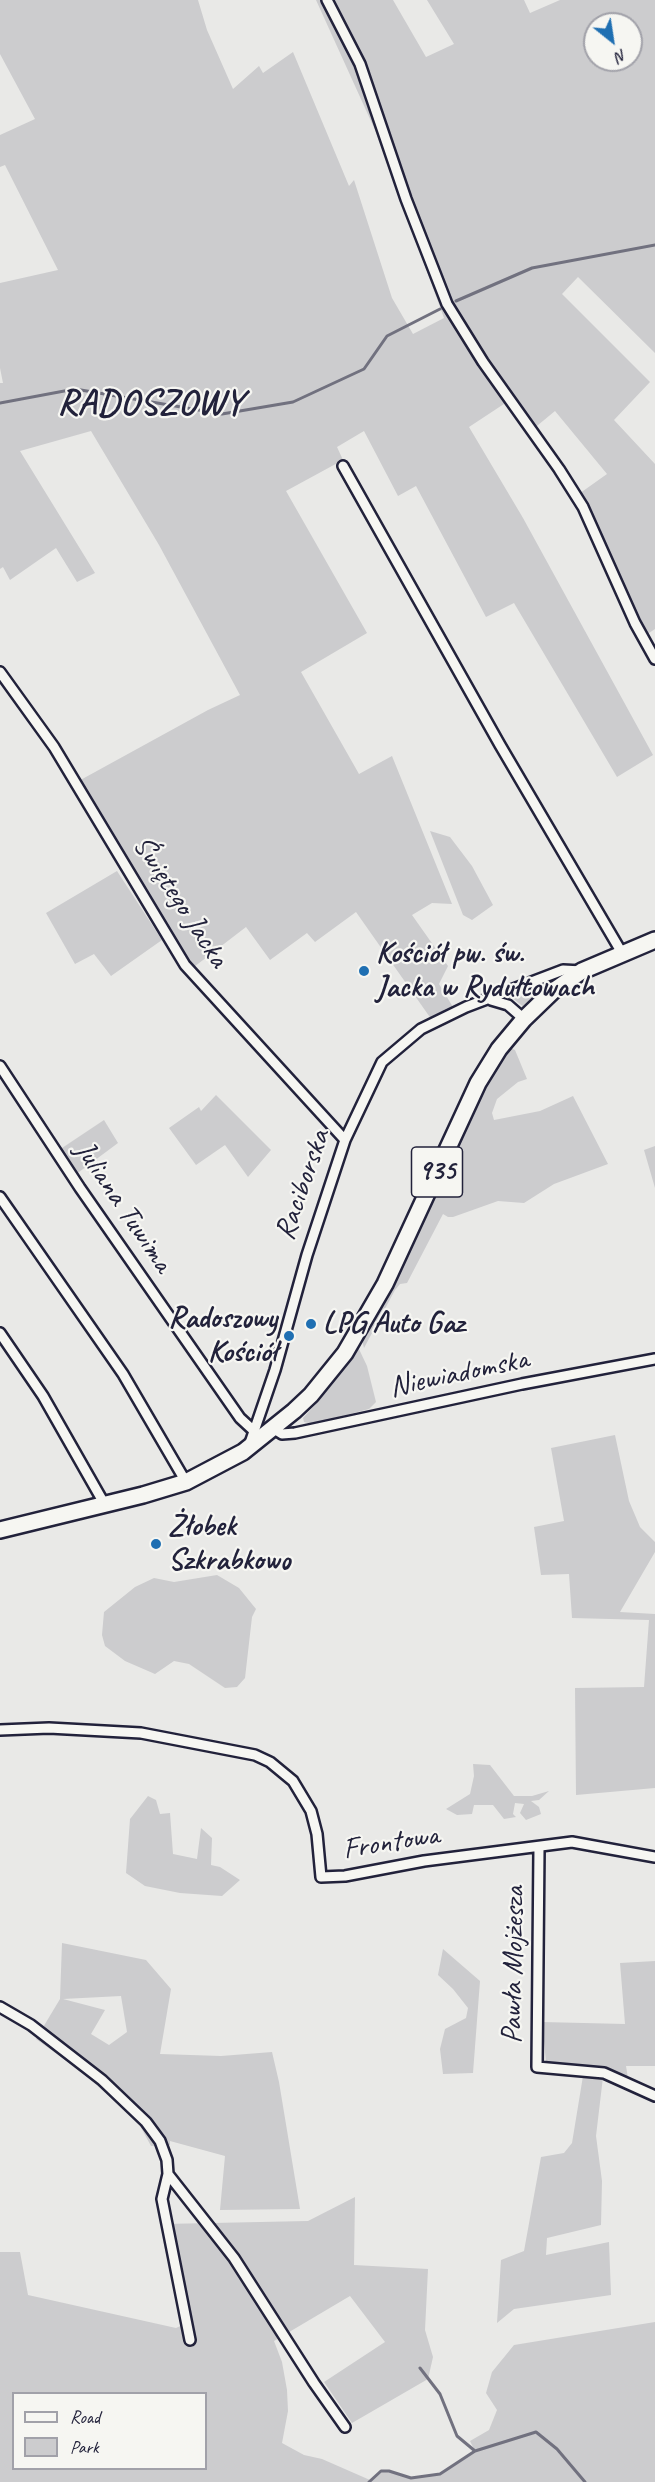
<!DOCTYPE html>
<meta charset="utf-8">
<style>
body{margin:0}
#map{position:relative;width:655px;height:2482px;overflow:hidden;background:#e9e9e7;font-family:Caveat,sans-serif}
canvas{display:block}
.legend{position:absolute;left:12px;top:2392px;width:195px;height:78px;box-sizing:border-box;background:#f6f6f2;border:2px solid #a1a1a9;margin:0;padding:8px 10px;list-style:none;font-size:18px;color:#22223b}
.legend li{display:flex;align-items:center;gap:12px;height:30px}
.legend b{width:30px;border:2px solid #a1a1a9}
.north{position:absolute;left:583px;top:12px;width:60px;height:60px;box-sizing:border-box;background:#f6f6f2;border:2px solid #a1a1a9;border-radius:50%;rotate:150deg;font-size:16px;font-weight:700;line-height:24px;text-align:center;color:#22223b}
.north::after{content:'';display:block;margin:auto;width:21px;height:27px;background:#1f6fb2;clip-path:polygon(50% 0,100% 100%,50% 72%,0 100%)}
</style>
<div id="map">
<canvas width="655" height="2482"></canvas>
<ul class="legend">
<li><b style="height:8px;background:#f6f6f2"></b>Road</li>
<li><b style="height:16px;background:#ccccce"></b>Park</li>
</ul>
<div class="north">N</div>
</div>
<script>
const ctx = document.querySelector('canvas').getContext('2d');
ctx.lineJoin = 'round';
function paint(path, color) {
  ctx.fillStyle = color;
  ctx.fill(path, 'evenodd');
}
function toPath(rows) {
  const path = new Path2D();
  for (const r of rows) {
    path.moveTo(r[0], r[1]);
    for (let i = 2; i < r.length; i += 2) path.lineTo(r[i], r[i + 1]);
  }
  return path;
}
function trace(path, color, width, dash) {
  ctx.strokeStyle = color;
  ctx.lineWidth = width;
  ctx.lineCap = dash ? 'butt' : 'round';
  ctx.setLineDash(dash || []);
  ctx.stroke(path);
}
function label(font, color, halo, rows, align = 'center') {
  ctx.font = font + ' Caveat,sans-serif';
  ctx.lineWidth = 4.5;
  ctx.setLineDash([]);
  ctx.textBaseline = 'middle';
  ctx.strokeStyle = halo;
  ctx.fillStyle = color;
  for (const [text, x, y, turn = 0] of rows) {
    ctx.save();
    ctx.translate(x, y);
    ctx.rotate((+turn || 0) * Math.PI / 180);
    ctx.textAlign = isNaN(turn) ? turn : align;
    if (halo) ctx.strokeText(text, 0, 0);
    ctx.fillText(text, 0, 0);
    ctx.restore();
  }
}
const green = toPath([
 [0,0,198,0,207,30,233,89,259,66,263,73,293,52,349,186,354,180,392,298,413,334,444,318,375,130,316,0,393,0,426,57,454,44,427,0,524,0,530,13,560,0,655,0,655,353,578,277,562,294,650,382,614,420,655,464,655,629,643,637,576,496,607,474,555,411,532,430,510,400,469,427,523,518,653,755,617,777,514,603,486,617,416,486,398,496,364,431,337,447,343,460,286,491,367,633,301,672,359,774,392,756,452,904,432,903,412,915,448,966,439,984,456,1012,434,1023,356,912,315,942,307,933,270,960,246,927,190,970,75,783,208,710,240,695,159,545,91,431,20,451,95,573,77,582,56,548,10,580,3,567,0,569,0,383,3,383,0,368,0,283,58,270,5,165,0,167,0,135,35,119,0,54],
 [595,24,631,24,631,60,595,60],
 [430,831,450,837,472,866,493,905,472,920,463,915],
 [117,871,162,940,111,976,94,954,75,964,46,913],
 [551,981,552,985,525,1008,511,997],
 [510,1048,515,1050,527,1079,518,1082,497,1099,492,1113,494,1120,540,1111,573,1096,608,1164,554,1184,524,1203,498,1201,453,1217,448,1217,443,1214,407,1283,400,1284,395,1290,364,1348,362,1340,474,1103],
 [216,1095,271,1150,248,1177,225,1145,196,1165,169,1128,199,1107,201,1111],
 [104,1120,118,1143,75,1175,59,1150],
 [655,1146,655,1188,644,1150],
 [358,1347,367,1366,376,1402,369,1409,312,1424,304,1422,303,1418,319,1401],
 [615,1435,629,1501,640,1527,655,1542,655,1552,620,1612,655,1614,655,1788,576,1795,575,1688,644,1687,649,1620,572,1618,569,1574,541,1575,534,1527,564,1521,551,1448],
 [217,1575,239,1588,256,1609,252,1617,245,1678,237,1687,225,1688,189,1664,174,1661,155,1674,125,1661,105,1646,102,1635,104,1612,135,1587,154,1578,174,1582],
 [473,1764,490,1765,514,1796,532,1796,549,1791,539,1800,531,1801,539,1807,541,1814,526,1820,520,1813,524,1804,515,1803,513,1814,516,1817,504,1819,493,1805,474,1805,472,1814,457,1815,446,1809,470,1794,474,1776],
 [148,1796,156,1800,160,1814,170,1813,173,1854,197,1859,201,1828,212,1838,211,1865,220,1867,240,1880,222,1896,180,1893,145,1886,126,1873,130,1819],
 [62,1943,146,1960,171,1989,160,2054,221,2056,272,2052,279,2082,300,2209,220,2210,225,2156,170,2141,170,2145,151,2146,138,2122,82,2072,36,2039,60,1999],
 [121,1996,127,2032,109,2045,91,2034,105,2010,63,1999],
 [443,1949,480,1981,473,2073,443,2074,440,2049,445,2029,466,2018,468,2008,453,1989,438,1975],
 [655,1961,655,2066,626,2066,628,2078,546,2062,542,2022,625,2024,620,1963],
 [583,2076,603,2077,596,2136,602,2181,601,2225,547,2238,546,2255,609,2242,611,2295,514,2309,497,2323,501,2260,524,2251,541,2157,564,2153,572,2143],
 [355,2197,354,2265,428,2269,425,2330,433,2357,428,2379,352,2423,324,2382,385,2342,350,2296,274,2341,282,2362,287,2390,288,2411,282,2443,304,2455,322,2459,370,2480,381,2471,389,2471,411,2478,440,2474,475,2451,470,2441,489,2430,497,2410,486,2393,492,2372,514,2345,655,2322,655,2482,0,2482,0,2252,20,2252,28,2295,176,2328,187,2323,164,2224,308,2221],
 [14,2394,206,2394,206,2468,14,2468]
]);
const stream = toPath([
 [456,301,532,268,655,245],
 [0,403,75,389,222,414,293,402,364,369,387,336,440,309],
 [420,2368,440,2394,457,2436,475,2451],
 [369,2482,381,2471,389,2471,411,2478,440,2474,475,2451,536,2432,557,2449,585,2482]
]);
const street = toPath([
 [327,0,360,64,406,199,447,304,483,362,559,469,583,507,635,623,655,659],
 [343,466,500,745,622,953],
 [0,672,54,747,185,965,345,1140],
 [491,1000,508,1005,524,1019],
 [0,1066,80,1188,240,1418,253,1430],
 [0,1197,123,1374,186,1482],
 [0,1333,43,1396,105,1505],
 [274,1429,282,1434,295,1433,522,1384,655,1359],
 [249,1446,275,1370,307,1255,345,1140,382,1062,421,1029,466,1007,563,970,582,971],
 [0,1730,49,1728,141,1733,255,1755,270,1762,293,1781,311,1811,317,1834,321,1877,345,1876,424,1861,572,1842,655,1857],
 [539,1848,537,2067,604,2073,655,2096],
 [0,2007,31,2025,102,2080,146,2122,160,2141,167,2160,168,2174,162,2199,190,2340],
 [168,2174,234,2258,314,2383,345,2427]
]);
const primary = toPath([
 [0,1530,143,1495,186,1482,243,1452,294,1411,311,1395,345,1353,385,1284,478,1083,499,1049,524,1019,553,991,582,971,655,940]
]);
const markers = [
 [364,971,6,"#1f6fb2"],
 [311,1324,6,"#1f6fb2"],
 [289,1336,6,"#1f6fb2"],
 [156,1544,6,"#1f6fb2"]
];
const shields = [
 [437,1172,51]
];
const shieldNames = [
 ["935",437,1172]
];
const streetNames = [
 ["Świętego Jacka",180,902,57],
 ["Raciborska",303,1185,-71],
 ["Juliana Tuwima",123,1207,56],
 ["Niewiadomska",459,1374,-12],
 ["Frontowa",391,1843,-9],
 ["Pawła Mojżesza",514,1965,-89]
];
const poiNames = [
 ["Kościół pw. św.",376,954],
 ["Jacka w Rydułtowach",376,988],
 ["Radoszowy",277,1319,"right"],
 ["Kościół",277,1353,"right"],
 ["LPG Auto Gaz",323,1324],
 ["Żłobek",168,1527],
 ["Szkrabkowo",168,1561]
];
const districtNames = [
 ["RADOSZOWY",151,405]
];
paint(green, '#ccccce');
trace(stream, '#71717f', 3);
trace(street, '#22223b', 14);
trace(primary, '#22223b', 20);
trace(street, '#f6f6f2', 9);
trace(primary, '#f6f6f2', 15);
for (const [x, y, r, color] of markers) {
  const dot = new Path2D();
  dot.arc(x, y, r, 0, 2 * Math.PI);
  ctx.fillStyle = color;
  ctx.fill(dot);
  trace(dot, '#f6f6f2', 2);
}
for (const [x, y, w] of shields) {
  const box = new Path2D();
  box.roundRect(x - w / 2, y - 25, w, 50, 4.5);
  ctx.fillStyle = '#f6f6f2';
  ctx.fill(box);
  trace(box, '#22223b', 1.5);
}
label('bold 28px', '#22223b', null, shieldNames);
label('30px', '#22223b', '#f6f6f2', streetNames);
label('bold 30px', '#22223b', '#f6f6f2', poiNames, 'left');
ctx.letterSpacing = '1.5px';
label('bold 36px', '#22223b', '#f6f6f2', districtNames);
ctx.letterSpacing = '0px';
</script>
